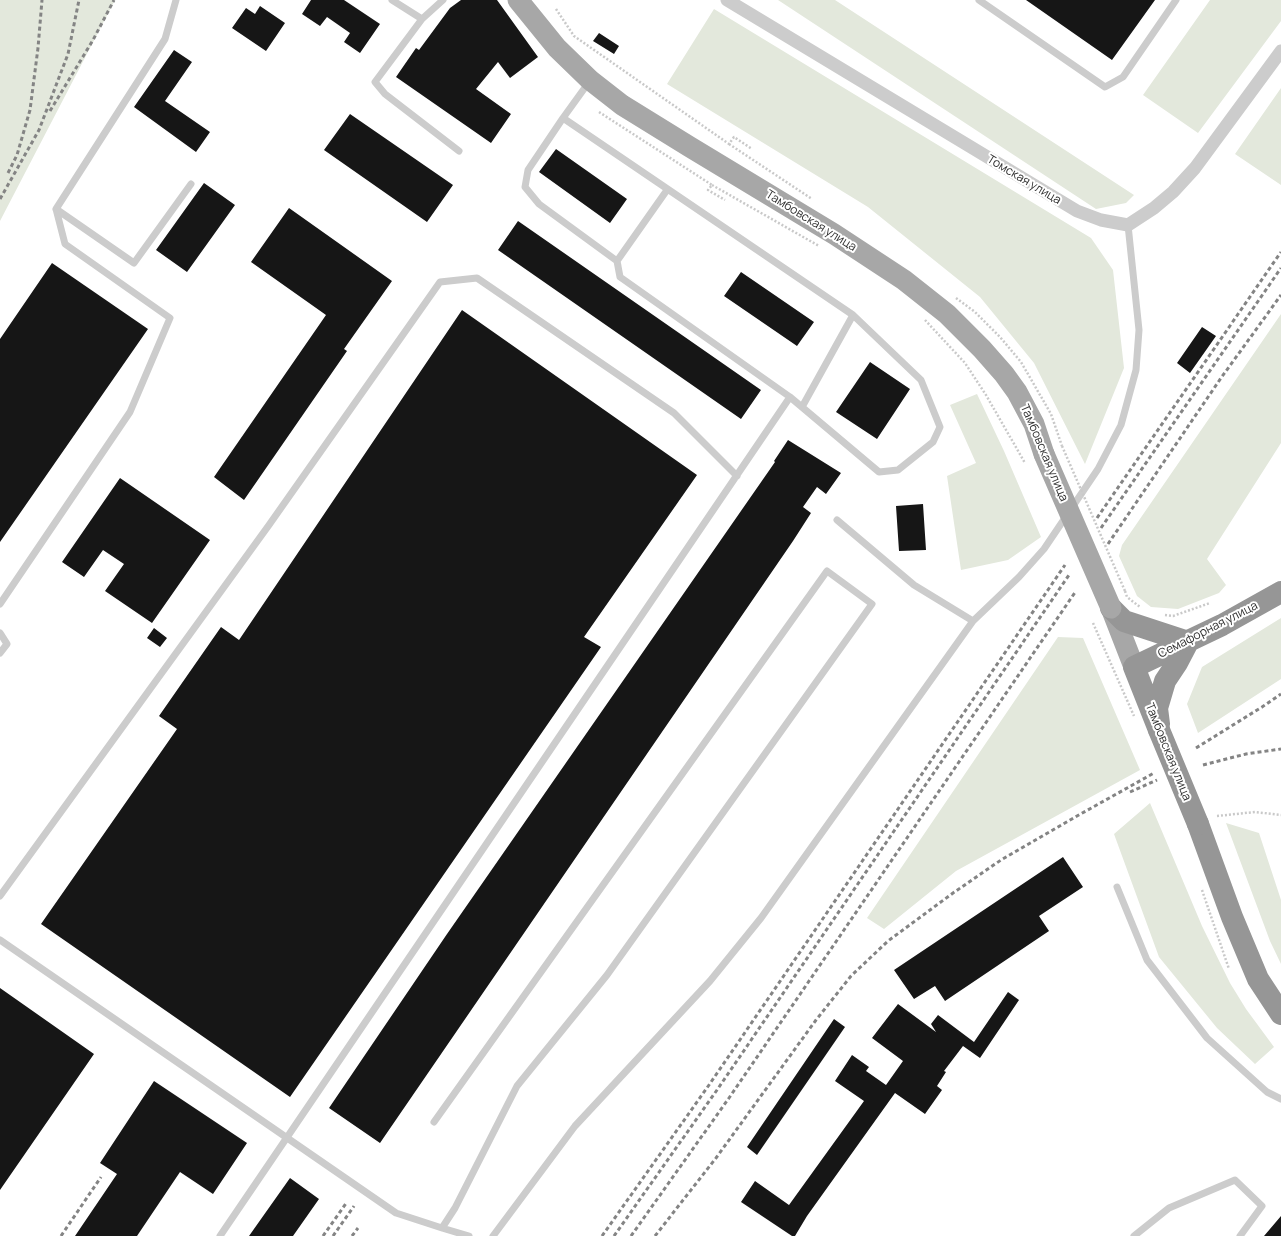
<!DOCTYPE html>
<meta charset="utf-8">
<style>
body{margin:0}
canvas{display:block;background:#fff}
</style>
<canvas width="1281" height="1236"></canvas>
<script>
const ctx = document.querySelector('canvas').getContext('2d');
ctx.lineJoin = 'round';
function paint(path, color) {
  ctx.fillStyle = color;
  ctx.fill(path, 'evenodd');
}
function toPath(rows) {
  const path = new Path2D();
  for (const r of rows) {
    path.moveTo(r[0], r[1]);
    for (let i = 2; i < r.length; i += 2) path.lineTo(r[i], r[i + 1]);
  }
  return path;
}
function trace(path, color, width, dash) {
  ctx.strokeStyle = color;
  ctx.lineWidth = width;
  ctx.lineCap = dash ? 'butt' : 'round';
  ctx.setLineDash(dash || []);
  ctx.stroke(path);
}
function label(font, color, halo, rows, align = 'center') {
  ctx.font = font + ' Manrope,sans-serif';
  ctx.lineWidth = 4;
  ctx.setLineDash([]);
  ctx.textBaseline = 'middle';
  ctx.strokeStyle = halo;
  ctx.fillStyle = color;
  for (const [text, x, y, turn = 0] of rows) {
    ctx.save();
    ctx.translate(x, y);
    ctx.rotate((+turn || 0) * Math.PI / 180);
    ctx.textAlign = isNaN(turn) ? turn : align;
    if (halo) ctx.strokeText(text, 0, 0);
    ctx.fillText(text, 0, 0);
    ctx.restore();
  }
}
const green = toPath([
 [0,0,115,0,0,221],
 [778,0,835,0,1134,195,1126,203,1096,209],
 [1210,0,1281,0,1281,21,1198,133,1143,95],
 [714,9,1091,238,1113,270,1124,368,1085,464,1034,363,980,297,868,207,667,84],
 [1281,88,1281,185,1235,154],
 [1281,314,1281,443,1207,559,1226,585,1219,593,1178,609,1151,607,1137,596,1119,556,1122,545],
 [977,394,1004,451,1041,537,1008,560,961,570,947,476,976,463,950,405],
 [1281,618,1281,679,1198,733,1187,704,1202,667],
 [1058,637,1083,638,1140,770,956,871,884,929,867,918],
 [1150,803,1202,926,1230,983,1246,1009,1274,1047,1255,1064,1217,1028,1159,957,1114,834],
 [1226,823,1259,833,1281,900,1281,964,1270,941]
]);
const building = toPath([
 [311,0,344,0,380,24,360,53,344,42,350,33,327,17,320,26,302,14],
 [461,0,497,0,538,57,510,78,498,62,476,89,511,114,491,143,396,77,416,48,419,50,450,8],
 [1026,0,1155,0,1112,60],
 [260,6,285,23,266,51,232,28,246,8,255,14],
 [599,33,619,46,614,54,593,41],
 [174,50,192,62,165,101,210,132,196,152,134,107],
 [350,114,453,185,427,222,324,150],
 [556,149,627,199,610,223,539,172],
 [204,183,235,205,187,272,156,250],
 [289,208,392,281,344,349,347,351,244,500,214,477,326,315,251,262],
 [518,221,761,390,741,419,498,250],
 [52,263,148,329,0,542,0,339],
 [741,272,814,322,797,346,724,296],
 [462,310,697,475,584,637,601,647,290,1097,41,924,177,729,159,716,221,627,239,640],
 [1202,327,1216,336,1190,373,1177,363],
 [870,362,910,389,877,439,836,412],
 [788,440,841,473,826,494,817,487,803,507,811,513,793,541,380,1143,329,1108,447,934,775,462,774,461],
 [120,478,210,540,152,623,105,591,124,564,103,550,84,577,62,562],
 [923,504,926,550,899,551,896,506],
 [154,628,167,638,160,647,147,638],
 [1063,857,1083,887,1039,916,1049,931,945,1001,935,986,914,999,894,970],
 [0,988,94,1054,0,1190],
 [1008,992,1019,1000,980,1058,963,1046,944,1071,946,1072,937,1086,942,1090,925,1114,895,1093,807,1216,795,1236,792,1236,741,1202,755,1181,789,1205,864,1101,835,1081,852,1055,869,1067,866,1071,886,1085,903,1061,872,1038,898,1004,936,1032,931,1024,938,1015,974,1042],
 [834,1019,845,1027,757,1155,747,1147],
 [154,1081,247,1143,213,1194,180,1172,137,1236,75,1236,117,1174,100,1163],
 [290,1178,319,1199,293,1236,249,1236],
 [1281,1216,1281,1236,1264,1236]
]);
const path = toPath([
 [556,9,574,36,729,144,734,137,752,149],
 [599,112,712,185,708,190,725,200],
 [729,144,812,199],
 [712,185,819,246],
 [956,298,975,312,1000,337,1021,362,1051,414,1062,446],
 [925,320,965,363,986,395,1025,463],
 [1125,591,1127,597,1140,607],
 [1165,615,1173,616,1210,603],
 [1093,623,1134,716],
 [1217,816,1255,812,1281,815],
 [1202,890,1229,969]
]);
const lane = toPath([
 [392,0,422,19,443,0],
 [979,0,1105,87,1123,77,1176,0],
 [422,19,375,82,385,94,459,151],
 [563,118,853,315,921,380,940,427,933,442,898,470,879,472,790,397,620,277,617,261,539,204,525,187,528,170,563,118,589,82],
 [56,209,134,263,191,184],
 [618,266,617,261,667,190],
 [802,407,853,315],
 [837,520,914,585,973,621],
 [0,604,130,412,170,318,65,244,56,209,165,39,176,0],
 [0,633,7,644,0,653],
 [1117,887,1147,960,1207,1038,1267,1092,1281,1099],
 [0,896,269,525,440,282,477,278,674,413,737,476],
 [0,940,396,1213,442,1228,455,1208,517,1086,607,975,872,604,827,571,434,1122],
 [442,1228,469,1236],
 [220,1236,790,397],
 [493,1236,575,1126,710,981,761,918,973,621,1019,577,1044,549,1098,469,1121,425,1136,370,1139,330,1128,225],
 [1134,1236,1169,1208,1235,1180,1262,1206,1240,1236]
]);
const street = toPath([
 [727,0,1077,211,1101,220,1128,225,1154,208,1173,192,1195,168,1281,51]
]);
const primary = toPath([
 [518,0,557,48,590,80,622,105,690,147,834,234,904,280,947,314,982,349,1004,374,1017,392,1034,424,1044,454],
 [1111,608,1134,667]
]);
const highway = toPath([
 [1111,608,1124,621,1188,642],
 [1159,724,1157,708,1165,681,1177,663,1188,642],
 [1159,730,1134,667,1222,625,1281,592],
 [1198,824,1232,917,1258,979,1281,1014]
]);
const rail = toPath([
 [50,111,93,40,114,0],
 [8,173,17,155,30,110,38,48,42,0],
 [0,199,39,130,68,54,79,0],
 [1097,518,1281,252],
 [1101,528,1281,268],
 [1108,544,1221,378,1281,295],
 [1196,748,1262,707,1281,694],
 [1203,765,1246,754,1281,749],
 [1130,792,1157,780],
 [61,1236,101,1177],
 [323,1236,347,1202],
 [333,1236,354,1206],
 [352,1236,358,1228],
 [602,1236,709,1085,1065,565],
 [614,1236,717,1090,1069,575],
 [631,1236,729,1098,1076,591],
 [655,1236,716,1158,816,1020,851,976,888,941,953,893,1001,860,1077,816,1154,773]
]);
const pathBridge = toPath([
 [1062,446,1125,591]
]);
const primaryBridge = toPath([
 [1044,454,1111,608]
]);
const highwayBridge = toPath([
 [1159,730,1198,824]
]);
const streetNames = [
 ["Томская улица",1024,180,31],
 ["Тамбовская улица",811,221,32],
 ["Тамбовская улица",1044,453,67],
 ["Семафорная улица",1208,630,-27],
 ["Тамбовская улица",1168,752,68]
];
paint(green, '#e3e8dc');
paint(building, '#161616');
trace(path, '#c9c9c9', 2.5, [2, 2]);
trace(lane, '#ccc', 7);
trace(street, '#ccc', 13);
trace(primary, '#a7a7a7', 21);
trace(highway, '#969696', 22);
trace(rail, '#848484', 3, [4, 3]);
trace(pathBridge, '#c9c9c9', 2.5, [2, 2]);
trace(primaryBridge, '#a7a7a7', 21);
trace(highwayBridge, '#969696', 22);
label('12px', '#2f2f2f', '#fff', streetNames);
</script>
